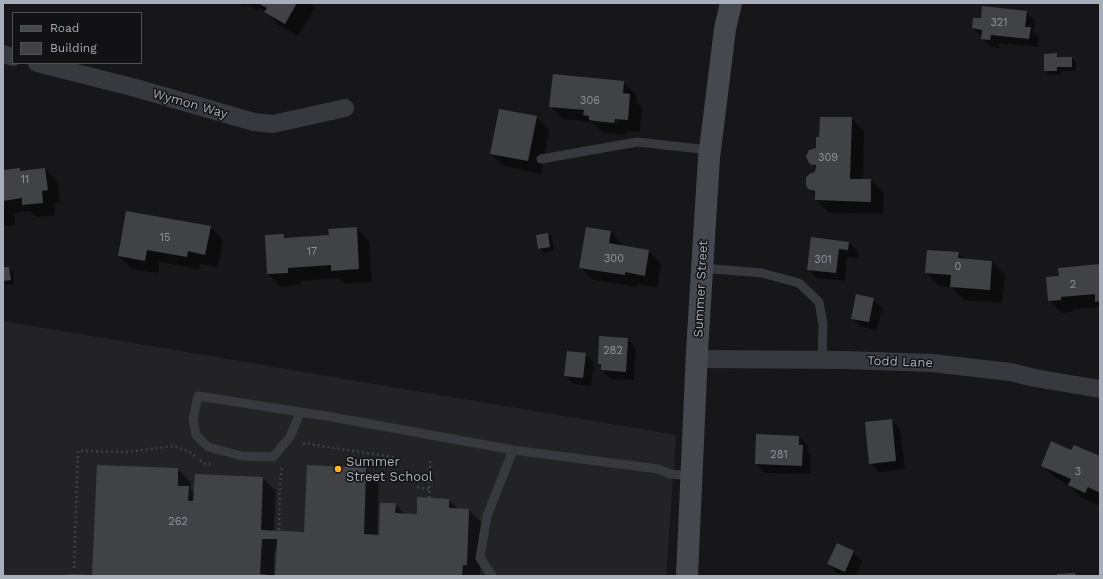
<!DOCTYPE html>
<style>
body{margin:0}
#map{position:relative;width:1103px;height:579px;overflow:hidden;background:#171719;font-family:"Work Sans",sans-serif}
canvas{display:block}
.frame{position:absolute;inset:0;border:4px solid #a8aeba;pointer-events:none}
.legend{position:absolute;left:12px;top:12px;width:130px;height:52px;box-sizing:border-box;background:#121214;border:1px solid #4e5056;margin:0;padding:5px 7px;list-style:none;font-size:12px;color:#a8aeba}
.legend li{display:flex;align-items:center;gap:8px;height:20px}
.legend b{width:20px;border:1px solid #4e5056}
</style>
<div id="map">
<canvas width="1103" height="579"></canvas>
<div class="frame"></div>
<ul class="legend">
<li><b style="height:5px;background:#45484f"></b>Road</li>
<li><b style="height:11px;background:#414246"></b>Building</li>
</ul>
</div>
<script>
const ctx = document.querySelector('canvas').getContext('2d');
ctx.lineJoin = 'round';
function paint(path, color) {
  ctx.fillStyle = color;
  ctx.fill(path, 'evenodd');
}
function toPath(rows) {
  const path = new Path2D();
  for (const r of rows) {
    path.moveTo(r[0], r[1]);
    for (let i = 2; i < r.length; i += 2) path.lineTo(r[i], r[i + 1]);
  }
  return path;
}
function trace(path, color, width, dash) {
  ctx.strokeStyle = color;
  ctx.lineWidth = width;
  ctx.lineCap = dash ? 'butt' : 'round';
  ctx.setLineDash(dash || []);
  ctx.stroke(path);
}
function label(font, color, halo, rows, align = 'center') {
  ctx.font = font + ' "Work Sans",sans-serif';
  ctx.lineWidth = 3;
  ctx.setLineDash([]);
  ctx.textBaseline = 'middle';
  ctx.strokeStyle = halo;
  ctx.fillStyle = color;
  for (const [text, x, y, turn = 0] of rows) {
    ctx.save();
    ctx.translate(x, y);
    ctx.rotate((+turn || 0) * Math.PI / 180);
    ctx.textAlign = isNaN(turn) ? turn : align;
    if (halo) ctx.strokeText(text, 0, 0);
    ctx.fillText(text, 0, 0);
    ctx.restore();
  }
}
const built = toPath([
 [3,321,676,435,666,576,3,576]
]);
const shadow = toPath([
 [238,3,310,3,315,8,298,36,278,25,266,12,260,8,259,11,247,4,245,7],
 [1026,12,1035,21,1033,31,1039,37,1038,47,999,43,999,48,991,47,973,28],
 [1056,54,1060,58,1072,58,1076,62,1076,71,1061,71,1061,75,1049,75,1045,71],
 [623,82,636,95,636,101,642,108,640,132,627,131,627,135,603,133,592,122,563,119,550,106],
 [592,120,619,122,619,124,594,122],
 [536,117,549,130,541,174,504,166,491,154],
 [851,118,864,131,863,180,871,180,884,193,883,214,829,213,816,200,816,195,809,188,816,169,807,159,807,154,812,149,817,148,820,138],
 [19,169,22,172,45,169,58,182,60,202,54,203,55,215,36,217,30,211,14,213,15,225,3,226,3,171],
 [210,227,223,240,218,267,200,264,199,269,159,262,158,273,132,269,119,256],
 [356,228,369,241,372,282,345,284,339,278,300,281,301,285,281,287,268,274,283,235,287,239,330,236],
 [611,232,623,246,649,251,661,264,657,288,638,284,637,287,593,280,580,267],
 [548,234,552,238,554,251,544,252,539,248],
 [849,242,858,251,857,258,847,257,845,281,817,278,808,269],
 [958,253,965,260,992,262,1005,275,1002,303,964,300,951,287,939,286,926,273],
 [1100,265,1100,307,1073,309,1073,312,1062,313,1049,300],
 [3,268,9,268,13,272,14,284,3,285],
 [873,299,882,308,877,330,861,327,852,318],
 [627,339,636,348,634,380,611,379,602,370,602,367,599,364],
 [585,354,594,363,591,386,574,384,565,375],
 [891,420,900,429,905,469,879,472,870,463],
 [799,437,808,445,807,451,811,455,811,474,765,473,756,464],
 [1100,457,1100,501,1098,505,1082,498,1069,485,1055,478,1042,465],
 [178,469,191,482,191,490,195,494,196,475,263,478,276,491,274,531,305,533,366,469,379,481,377,536,380,536,395,504,406,515,418,515,418,498,449,500,459,510,469,510,482,523,480,576,276,576,277,551,274,551,274,576,69,576,93,576],
 [853,552,862,561,855,576,844,576,837,573,828,564]
]);
const building = toPath([
 [258,3,297,3,285,24,264,12,267,8],
 [982,6,1027,11,1025,27,1031,27,1029,39,991,35,990,40,981,39,982,30,972,28,973,18,981,18],
 [1057,53,1057,57,1072,57,1072,67,1057,67,1057,71,1044,71,1044,54],
 [553,74,624,81,623,93,630,94,628,120,615,119,614,123,589,120,589,116,583,115,584,110,549,107],
 [499,109,537,116,528,161,490,154],
 [820,117,852,117,850,179,871,179,871,202,815,200,815,191,808,189,806,185,806,177,811,173,815,172,816,165,812,165,809,163,806,156,809,150,816,148,816,137,819,137],
 [20,168,20,171,45,168,48,190,42,191,43,203,22,205,22,198,3,201,3,170],
 [126,211,211,226,205,255,188,251,187,257,147,250,145,261,118,256],
 [357,227,359,269,331,271,331,265,288,268,288,273,267,274,265,235,284,234,284,238,329,235,328,229],
 [586,227,611,231,609,243,649,250,645,276,625,272,625,275,579,268],
 [548,233,550,247,538,249,536,235],
 [811,237,849,242,848,250,839,249,836,273,807,270],
 [927,250,959,252,958,258,992,261,990,290,950,287,951,275,925,273],
 [1100,264,1100,301,1095,302,1095,294,1061,297,1061,300,1048,301,1046,277,1059,276,1058,268],
 [3,267,9,267,11,280,3,281],
 [856,294,874,298,869,322,851,319],
 [599,336,628,338,626,372,601,370,601,364,598,364],
 [567,351,586,353,583,378,564,376],
 [892,419,896,461,869,464,865,422],
 [756,434,799,436,799,445,803,445,802,466,755,464],
 [1051,441,1071,450,1074,445,1100,456,1100,493,1088,487,1085,493,1068,485,1071,479,1041,466],
 [97,465,178,468,178,486,189,486,188,501,193,501,195,474,263,477,261,530,304,532,307,465,366,468,364,534,379,535,380,503,396,503,395,513,417,514,417,497,449,499,449,508,469,509,467,565,463,565,462,576,275,576,277,539,262,539,260,574,268,575,268,576,68,576,68,574,92,575],
 [837,543,854,551,845,572,827,564],
 [1075,573,1076,576,1057,576,1057,574]
]);
const path = toPath([
 [303,444,306,443,327,447,393,457],
 [200,460,205,464,212,464],
 [417,487,429,489],
 [429,498,430,460],
 [279,530,280,485,282,467],
 [74,568,78,451,128,452,173,446,188,451,196,457]
]);
const service = toPath([
 [541,159,637,142,710,150],
 [702,268,762,273,799,283,819,302,823,324,822,360],
 [300,413,290,437,273,457,242,456,208,447,196,435,193,419,198,396,332,417,513,450,658,469,670,474,692,476],
 [492,576,480,558,487,516,513,450]
]);
const minor = toPath([
 [3,54,13,57],
 [37,63,132,87,254,122,273,124,345,108],
 [697,359,845,360,932,363,1010,372,1035,378,1100,389]
]);
const secondary = toPath([
 [687,576,697,351,709,158,725,29,731,3]
]);
const markers = [
 [338,469,4,"#ffb429"]
];
const numberNames = [
 ["321",999,23],
 ["306",590,101],
 ["309",828,158],
 ["11",25,180],
 ["15",165,238],
 ["17",312,252],
 ["300",614,259],
 ["301",823,260],
 ["0",958,267],
 ["2",1073,285],
 ["282",613,351],
 ["281",779,455],
 ["3",1078,472],
 ["262",178,522]
];
const streetNames = [
 ["Wymon Way",190,104,16],
 ["Summer Street",701,289,-87],
 ["Todd Lane",900,362,2]
];
const poiNames = [
 ["Summer",346,462],
 ["Street School",346,477]
];
paint(built, '#232326');
paint(shadow, '#0007');
paint(building, '#414246');
trace(path, '#3d4046', 2.5, [2, 3]);
trace(service, '#37393f', 9);
trace(minor, '#37393f', 18);
trace(secondary, '#45484f', 22);
for (const [x, y, r, color] of markers) {
  const dot = new Path2D();
  dot.arc(x, y, r, 0, 2 * Math.PI);
  ctx.fillStyle = color;
  ctx.fill(dot);
  trace(dot, '#121214', 1.5);
}
label('11px', '#8e939d', null, numberNames);
label('13px', '#a8aeba', '#121214', streetNames);
label('13px', '#a8aeba', '#121214', poiNames, 'left');
</script>
